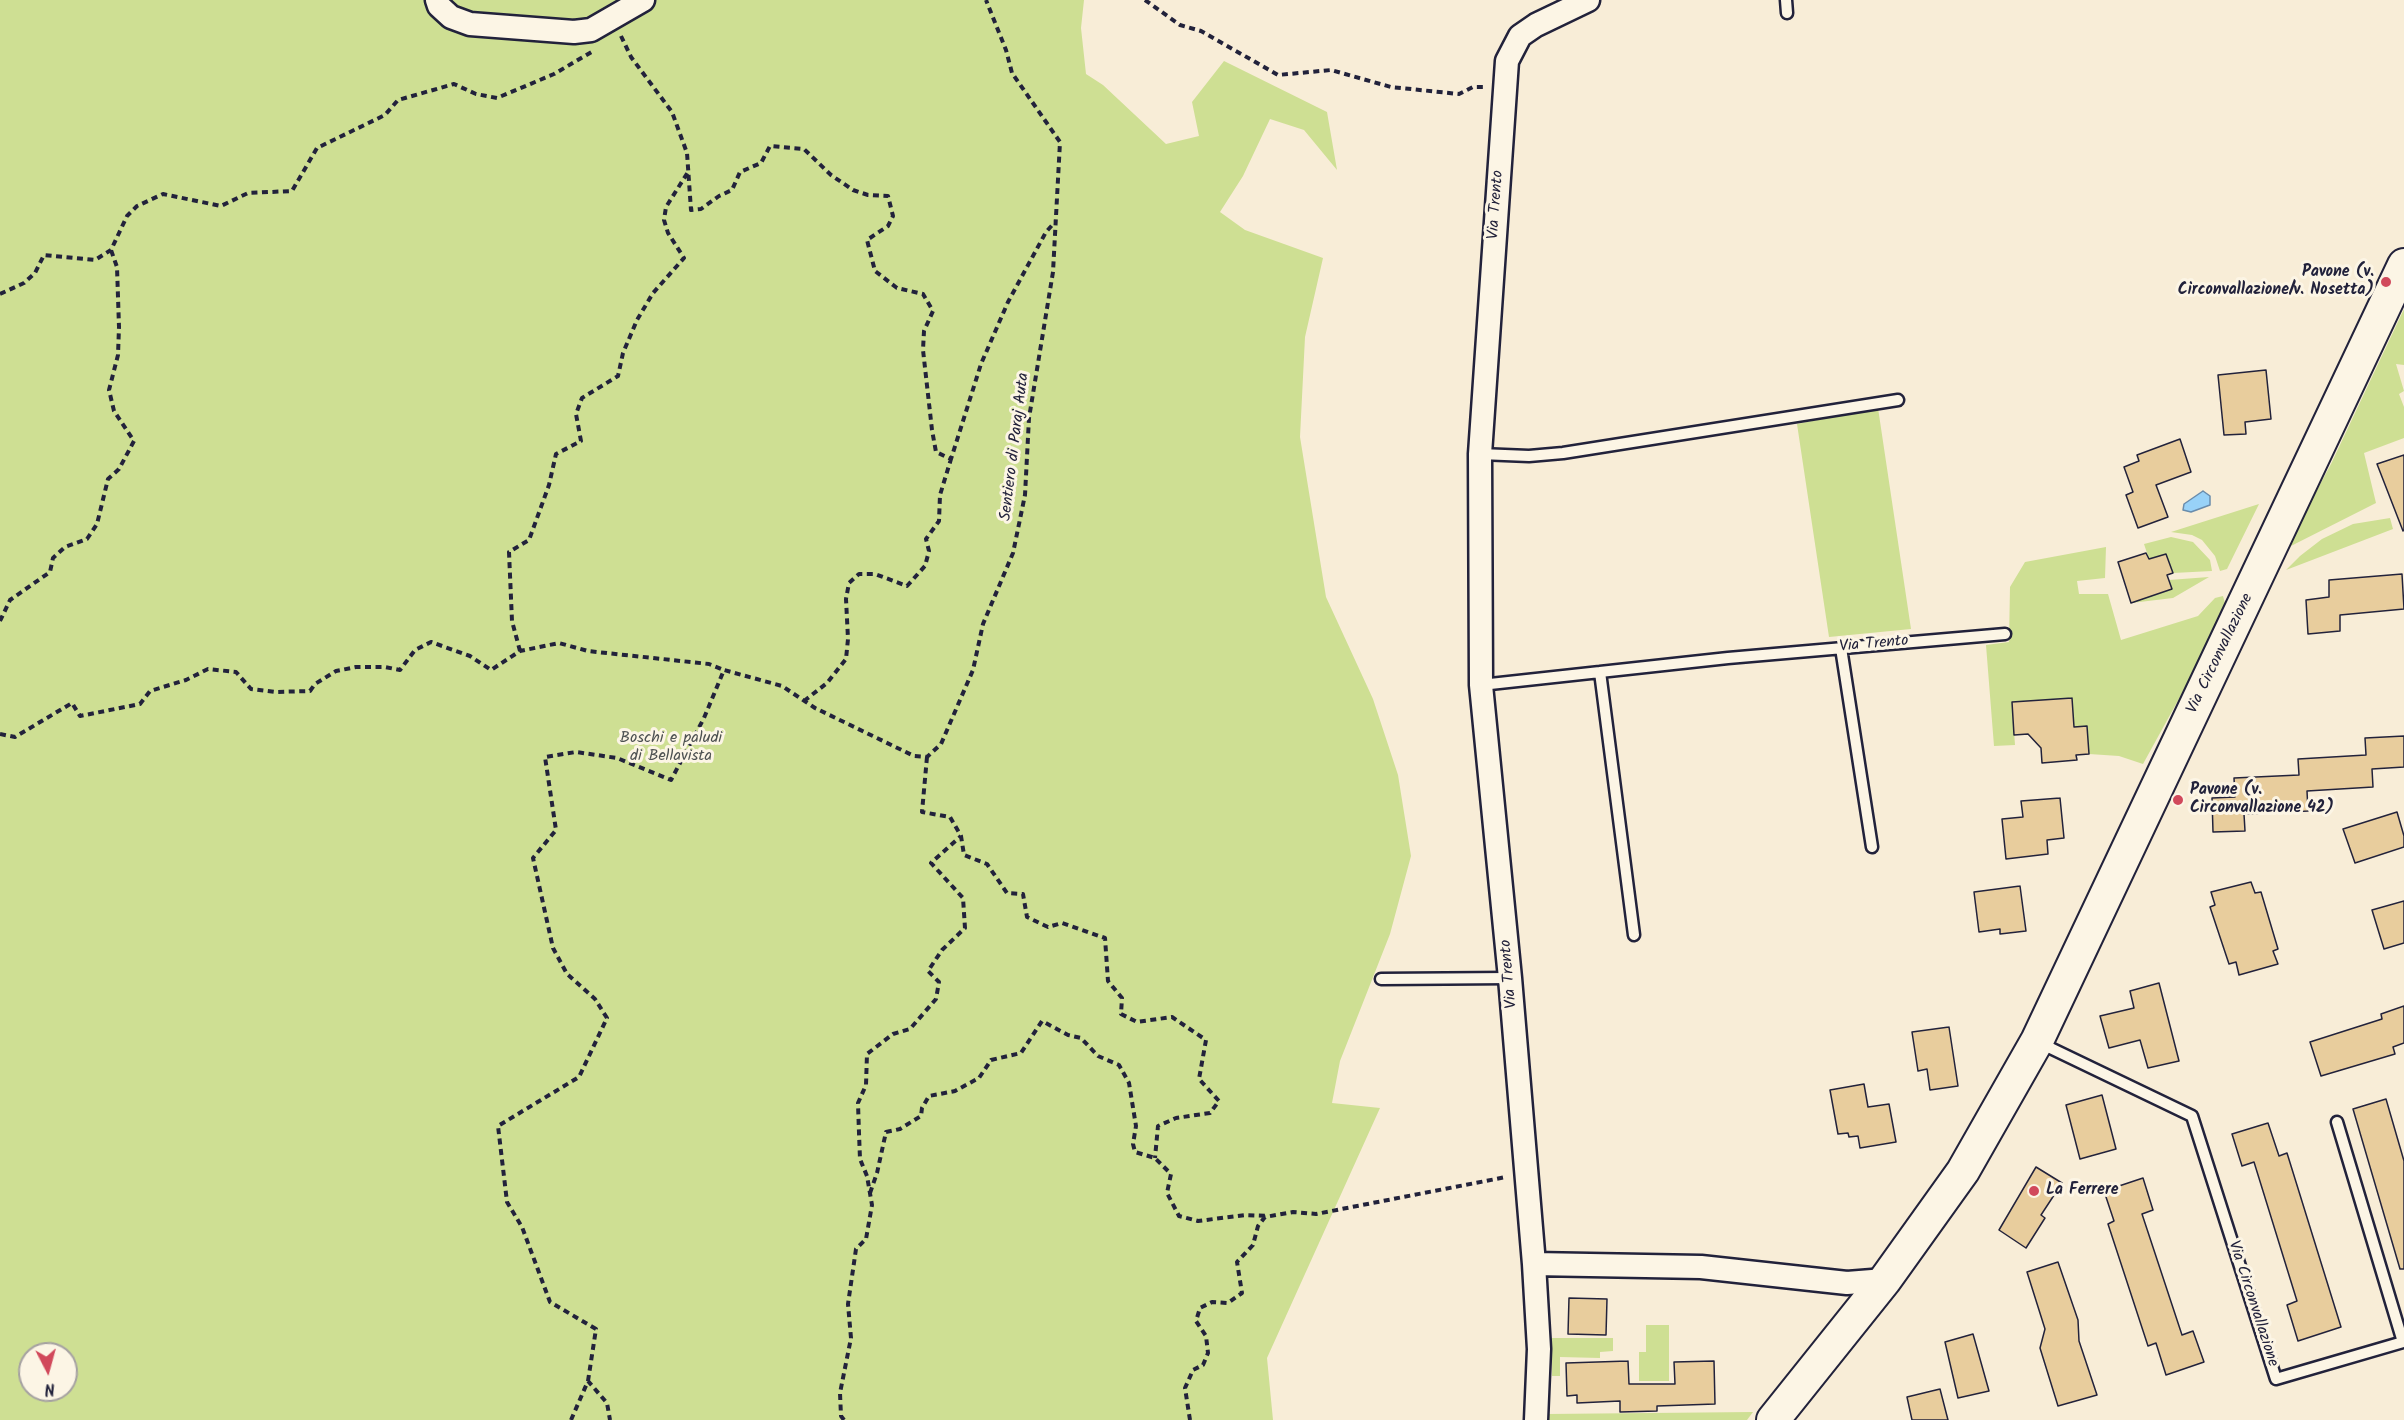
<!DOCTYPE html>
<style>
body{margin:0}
#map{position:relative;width:2404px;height:1420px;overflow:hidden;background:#f8edd7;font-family:Kalam,sans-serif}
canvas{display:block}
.north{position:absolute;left:18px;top:1342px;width:60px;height:60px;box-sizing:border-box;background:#fcf5e5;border:2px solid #a5a1a1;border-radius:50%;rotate:174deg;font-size:16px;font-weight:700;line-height:24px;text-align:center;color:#22223b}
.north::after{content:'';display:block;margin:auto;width:21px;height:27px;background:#d1495b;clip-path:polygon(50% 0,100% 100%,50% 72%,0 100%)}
</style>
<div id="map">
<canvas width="2404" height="1420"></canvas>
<div class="north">N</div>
</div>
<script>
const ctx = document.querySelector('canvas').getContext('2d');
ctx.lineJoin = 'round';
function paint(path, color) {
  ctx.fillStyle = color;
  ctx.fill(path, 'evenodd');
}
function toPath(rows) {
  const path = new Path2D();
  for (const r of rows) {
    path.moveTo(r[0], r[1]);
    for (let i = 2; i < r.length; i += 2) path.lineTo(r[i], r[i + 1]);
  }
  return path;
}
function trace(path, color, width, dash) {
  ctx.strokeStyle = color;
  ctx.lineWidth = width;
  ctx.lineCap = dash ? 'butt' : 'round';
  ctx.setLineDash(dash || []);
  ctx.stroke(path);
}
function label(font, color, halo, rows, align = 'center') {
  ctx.font = font + ' Kalam,sans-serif';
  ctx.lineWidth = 6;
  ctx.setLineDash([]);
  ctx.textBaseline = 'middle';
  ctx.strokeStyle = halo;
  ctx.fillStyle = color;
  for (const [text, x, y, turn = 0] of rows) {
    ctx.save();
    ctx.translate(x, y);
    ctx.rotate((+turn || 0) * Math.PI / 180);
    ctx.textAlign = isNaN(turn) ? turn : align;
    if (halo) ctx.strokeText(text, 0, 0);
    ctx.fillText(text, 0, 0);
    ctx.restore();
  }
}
const green = toPath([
 [0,0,1084,0,1081,28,1086,74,1103,85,1166,144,1199,136,1192,102,1224,61,1327,112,1337,170,1304,130,1270,119,1243,176,1220,212,1245,230,1323,258,1305,337,1300,437,1326,597,1373,699,1398,775,1411,856,1390,934,1340,1061,1332,1103,1380,1108,1267,1358,1273,1420,0,1420],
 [30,1354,66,1354,66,1390,30,1390],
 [2404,309,2404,365,2396,364,2404,391,2399,394,2404,407,2404,438,2364,453,2376,503,2285,549,2331,464],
 [1878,408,1911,629,1829,637,1797,424],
 [2259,504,2227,569,2220,571,2215,556,2202,540,2192,535,2171,532],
 [2390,518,2393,529,2286,570,2300,556,2322,539,2353,524],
 [2171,537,2193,542,2210,560,2212,571,2173,573,2166,554,2149,559,2144,544],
 [2106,547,2105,578,2077,581,2079,594,2108,594,2121,640,2198,616,2215,598,2223,596,2226,607,2230,606,2143,764,2119,756,2089,754,2087,726,2074,727,2071,698,2012,702,2015,745,1994,746,1986,645,2009,642,2010,587,2025,562],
 [2209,577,2173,598,2131,603,2172,589,2169,580],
 [1646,1325,1669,1325,1669,1381,1639,1381,1639,1352,1646,1352],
 [1552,1338,1613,1338,1613,1351,1600,1352,1600,1358,1560,1357,1560,1376,1552,1376],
 [1753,1412,1747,1420,1547,1420,1547,1414]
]);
const water = toPath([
 [2203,491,2210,496,2210,505,2191,512,2183,510,2184,504,2203,491]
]);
const building = toPath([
 [2266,370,2271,419,2245,422,2246,434,2224,435,2218,375,2266,370],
 [2180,439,2191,472,2156,485,2168,517,2138,528,2126,495,2133,492,2124,467,2139,461,2137,455,2180,439],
 [2404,455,2404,530,2403,531,2377,464,2404,455],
 [2146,553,2149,559,2166,554,2173,573,2167,575,2172,589,2131,603,2118,562,2146,553],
 [2402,574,2404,609,2340,615,2340,631,2308,634,2306,600,2329,597,2329,580,2402,574],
 [2072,698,2074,727,2087,726,2089,754,2076,755,2077,760,2042,763,2041,748,2028,734,2014,735,2012,702,2072,698],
 [2404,736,2404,767,2372,769,2373,787,2307,791,2308,811,2244,814,2245,831,2213,832,2212,798,2235,797,2234,778,2299,775,2298,759,2366,755,2365,738,2404,736],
 [2060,798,2064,838,2047,840,2048,854,2006,859,2002,819,2023,817,2021,801,2060,798],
 [2397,812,2404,836,2404,847,2355,863,2343,829,2397,812],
 [2251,882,2255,893,2261,892,2278,949,2273,951,2278,964,2239,975,2236,962,2229,964,2210,907,2215,905,2211,892,2251,882],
 [2020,886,2026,931,2000,934,2000,929,1979,932,1974,892,2020,886],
 [2404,901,2404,943,2384,949,2372,910,2404,901],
 [2159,983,2179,1061,2148,1068,2140,1040,2109,1048,2100,1016,2134,1008,2130,991,2159,983],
 [2404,1006,2404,1043,2393,1047,2395,1054,2321,1076,2310,1042,2382,1019,2381,1014,2404,1006],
 [1949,1027,1958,1086,1930,1090,1927,1069,1918,1071,1912,1032,1949,1027],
 [1864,1084,1868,1107,1889,1104,1896,1142,1860,1148,1858,1136,1849,1137,1848,1133,1838,1134,1830,1090,1864,1084],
 [2102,1095,2116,1149,2080,1159,2066,1105,2102,1095],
 [2386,1099,2404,1161,2404,1269,2400,1269,2353,1109,2386,1099],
 [2268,1123,2279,1156,2287,1153,2341,1327,2298,1341,2287,1305,2297,1301,2254,1162,2242,1166,2232,1134,2268,1123],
 [2036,1167,2062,1183,2041,1215,2045,1218,2026,1248,1999,1230,2036,1167],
 [2143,1178,2153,1210,2142,1214,2182,1335,2193,1331,2204,1362,2166,1375,2156,1343,2148,1346,2108,1224,2114,1221,2104,1191,2143,1178],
 [2058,1262,2078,1320,2079,1341,2097,1395,2058,1406,2040,1348,2045,1329,2027,1272,2058,1262],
 [1569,1298,1607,1299,1606,1335,1568,1334,1569,1298],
 [1973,1334,1989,1391,1958,1398,1945,1342,1973,1334],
 [1628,1361,1629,1384,1675,1384,1674,1362,1714,1361,1715,1404,1657,1406,1657,1411,1620,1412,1620,1401,1577,1403,1577,1395,1567,1396,1566,1363,1628,1361],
 [1940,1389,1948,1420,1912,1420,1907,1397,1940,1389]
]);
const path = toPath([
 [1145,0,1180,25,1201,31,1278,75,1331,70,1391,87,1459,94,1473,87,1485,87],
 [621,36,631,57,672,112,687,153,691,210,701,209,719,196,732,190,740,172,761,163,770,146,804,149,831,175,853,190,868,195,888,196,893,216,888,226,867,240,875,271,897,288,923,294,933,311,924,331,923,350,932,430,936,452,951,459,981,364,1008,302,1046,232,1055,222],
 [0,294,24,283,35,273,44,255,95,260,111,250,127,216,137,206,163,194,221,206,248,193,292,191,317,148,385,115,398,100,454,84,476,94,497,98,554,74,595,50],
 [0,621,10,600,50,572,53,558,65,547,87,539,97,524,108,479,119,469,134,441,114,411,109,390,118,355,119,327,117,267,111,250],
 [520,651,512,621,509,552,529,540,549,485,556,454,581,441,576,414,582,398,618,376,623,353,637,320,653,293,684,258,668,233,664,220,666,207,688,172],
 [804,701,827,683,846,659,848,639,846,599,849,583,859,574,875,574,907,586,925,566,929,551,926,539,939,521,940,495,951,459],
 [0,734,15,737,72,703,80,716,140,704,150,691,186,680,208,669,236,672,251,689,275,692,310,691,315,684,336,671,356,667,385,667,400,670,415,650,431,642,470,656,491,670,520,651,559,643,588,651,709,664,724,670],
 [927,757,922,812,950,817,961,836,964,855,987,864,1007,893,1023,894,1027,917,1048,927,1062,923,1105,938,1108,981,1122,998,1121,1014,1137,1022,1172,1017,1206,1040,1199,1079,1219,1101,1210,1113,1176,1118,1158,1126,1155,1158],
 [870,1193,877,1173,886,1132,900,1129,921,1116,922,1108,929,1096,955,1091,979,1078,991,1060,1021,1053,1042,1021,1068,1035,1081,1038,1098,1056,1119,1065,1129,1083,1136,1126,1133,1144,1135,1152,1155,1158,1171,1174,1167,1193,1179,1216,1198,1221,1245,1215,1269,1216],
 [588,1381,596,1329,550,1302,522,1227,507,1202,498,1126,579,1077,607,1018,595,999,567,974,553,948,533,858,556,830,545,757,576,752,617,758,671,780,704,718,724,670,782,686,815,708,914,756,927,757,941,744,973,670,983,624,1013,553,1025,495,1029,418,1053,272,1060,142,1012,73,1006,50,986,0],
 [571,1420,588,1381,607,1403,610,1420],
 [844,1420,841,1416,840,1393,851,1338,848,1304,856,1249,866,1239,872,1205,867,1176,860,1159,859,1133,858,1103,866,1085,867,1054,893,1034,910,1029,936,999,939,982,928,971,942,950,965,928,963,898,931,863,961,836],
 [1190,1420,1185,1388,1193,1370,1203,1365,1208,1353,1206,1336,1196,1321,1200,1308,1212,1302,1228,1303,1242,1293,1237,1262,1253,1245,1258,1226,1265,1217,1293,1212,1316,1214,1506,1177]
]);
const service = toPath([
 [1786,0,1787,13],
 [1480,454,1529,456,1563,453,1898,400],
 [1841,648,1872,847],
 [1600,672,1634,935],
 [1481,685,1728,658,2005,634],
 [1381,979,1510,978],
 [2040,1043,2192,1116,2276,1379,2403,1342,2337,1122]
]);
const minor = toPath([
 [437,0,439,6,451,17,470,24,574,32,591,30,643,0],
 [1534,1264,1701,1267,1847,1283,1885,1280],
 [1536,1420,1539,1349,1534,1264,1510,978,1481,685,1480,454,1507,61,1520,36,1536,25,1588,0]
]);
const secondary = toPath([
 [1773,1420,1885,1280,1963,1171,2037,1041,2404,265]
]);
const markers = [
 [2386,282,6,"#d1495b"],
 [2178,800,6,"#d1495b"],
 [2034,1191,6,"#d1495b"]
];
const streetNames = [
 ["Via Trento",1497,205,-86],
 ["Sentiero di Paraj Auta",1016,447,-83],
 ["Via Trento",1874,645,-5],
 ["Via Circonvallazione",2221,654,-64],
 ["Via Trento",1510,974,-95],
 ["Via Circonvallazione",2252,1304,72]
];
const poiNames = [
 ["Pavone (v.",2374,273,"right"],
 ["Circonvallazione/v. Nosetta)",2374,291,"right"],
 ["Pavone (v.",2190,791],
 ["Circonvallazione 42)",2190,809],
 ["La Ferrere",2046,1191]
];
const parkNames = [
 ["Boschi e paludi",671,739],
 ["di Bellavista",671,757]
];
paint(green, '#cedf93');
paint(water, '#98d2f8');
trace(water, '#698cac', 1.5);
paint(building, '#e8cd9d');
trace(building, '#22223b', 1.5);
trace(service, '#22223b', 15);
trace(minor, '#22223b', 27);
trace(secondary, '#22223b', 36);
trace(path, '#22223b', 4, [6, 4.5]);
trace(service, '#fcf5e5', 10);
trace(minor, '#fcf5e5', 22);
trace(secondary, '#fcf5e5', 32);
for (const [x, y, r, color] of markers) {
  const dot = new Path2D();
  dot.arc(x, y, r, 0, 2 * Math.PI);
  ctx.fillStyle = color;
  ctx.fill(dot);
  trace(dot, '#fcf5e5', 2);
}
label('16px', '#22223b', '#fcf5e5', streetNames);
label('bold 16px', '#22223b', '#fcf5e5', poiNames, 'left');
label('16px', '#4d5151', '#fcf5e5', parkNames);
</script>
